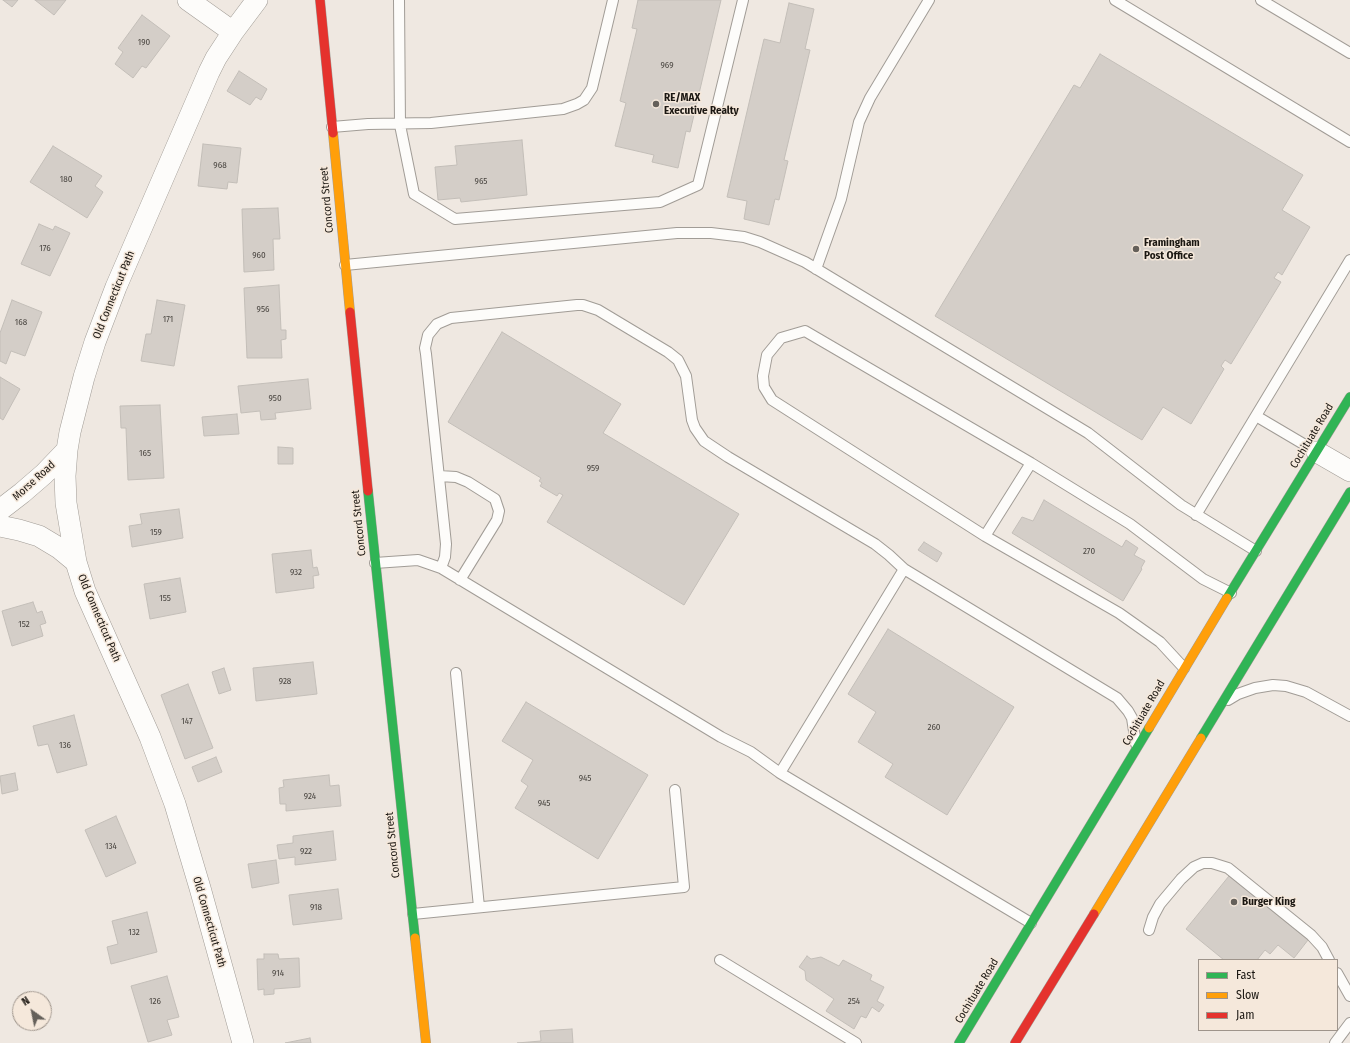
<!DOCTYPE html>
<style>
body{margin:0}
#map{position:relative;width:1350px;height:1043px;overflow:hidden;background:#efe8e1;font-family:"Fira Sans Condensed",sans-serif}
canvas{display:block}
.legend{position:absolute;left:1198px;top:959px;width:140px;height:72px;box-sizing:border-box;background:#f5e8db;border:1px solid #9e948b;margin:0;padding:5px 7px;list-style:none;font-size:12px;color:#1b1712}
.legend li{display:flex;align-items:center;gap:8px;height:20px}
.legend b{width:20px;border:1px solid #9e948b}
.north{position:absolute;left:12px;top:991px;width:40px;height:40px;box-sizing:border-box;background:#f5e8db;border:1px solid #9e948b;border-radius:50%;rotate:327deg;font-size:11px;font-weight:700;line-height:16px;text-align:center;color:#1b1712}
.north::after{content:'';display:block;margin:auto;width:14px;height:18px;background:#65605a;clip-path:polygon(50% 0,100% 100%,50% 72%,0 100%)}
</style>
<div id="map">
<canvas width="1350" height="1043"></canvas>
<ul class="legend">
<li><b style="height:5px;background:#30b455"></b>Fast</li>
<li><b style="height:5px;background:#ff9f0a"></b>Slow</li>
<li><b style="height:5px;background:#e5322d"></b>Jam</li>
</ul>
<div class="north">N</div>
</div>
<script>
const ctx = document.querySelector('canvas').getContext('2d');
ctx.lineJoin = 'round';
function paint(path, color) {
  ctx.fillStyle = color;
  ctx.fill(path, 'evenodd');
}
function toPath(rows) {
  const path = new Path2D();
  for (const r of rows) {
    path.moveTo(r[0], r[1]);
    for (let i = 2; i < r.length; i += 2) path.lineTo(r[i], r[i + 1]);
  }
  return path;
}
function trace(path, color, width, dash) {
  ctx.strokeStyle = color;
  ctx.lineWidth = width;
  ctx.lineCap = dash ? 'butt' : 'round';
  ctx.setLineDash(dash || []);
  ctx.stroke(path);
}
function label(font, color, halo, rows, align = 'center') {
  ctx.font = font + ' "Fira Sans Condensed",sans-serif';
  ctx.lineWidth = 3;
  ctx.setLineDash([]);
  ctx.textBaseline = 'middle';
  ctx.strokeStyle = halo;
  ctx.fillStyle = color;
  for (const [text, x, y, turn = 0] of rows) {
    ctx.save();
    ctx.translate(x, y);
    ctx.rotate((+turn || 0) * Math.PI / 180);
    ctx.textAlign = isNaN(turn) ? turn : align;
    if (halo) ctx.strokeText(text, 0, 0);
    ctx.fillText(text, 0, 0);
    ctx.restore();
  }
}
const building = toPath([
 [3,0,18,0,12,7,3,0],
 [35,0,66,0,54,15,35,0],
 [638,0,721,0,690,132,686,131,678,168,652,162,654,155,615,146,626,103,620,101,637,29,632,28,638,0],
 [789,3,814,9,805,49,810,50,784,160,788,161,779,200,775,199,769,225,744,219,747,201,727,197,764,39,780,43,789,3],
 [142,15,170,36,146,68,142,66,133,78,115,64,123,52,118,48,142,15],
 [1100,54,1303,175,1282,210,1310,227,1282,275,1278,272,1274,278,1281,282,1231,364,1225,360,1221,366,1224,369,1191,424,1163,407,1142,440,935,316,1074,85,1080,88,1100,54],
 [239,71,267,89,261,100,256,97,250,105,227,91,239,71],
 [522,140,527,195,461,202,460,198,438,200,435,167,457,165,455,146,522,140],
 [203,144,241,148,237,183,228,182,227,189,198,186,203,144],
 [53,146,102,176,95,186,103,192,87,218,30,182,53,146],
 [278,208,280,239,273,239,274,270,244,272,242,209,278,208],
 [39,224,53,230,55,226,70,233,50,276,21,264,39,224],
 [279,285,281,330,286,330,286,339,281,340,282,358,247,358,244,288,279,285],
 [12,300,42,312,25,356,11,351,6,364,0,361,0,333,12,300],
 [157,300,185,305,174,366,141,361,146,334,151,334,157,300],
 [502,332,621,404,603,433,739,514,684,605,547,522,563,495,559,493,557,496,540,486,542,483,539,481,541,478,448,422,502,332],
 [0,377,20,389,3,420,0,418,0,377],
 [308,379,311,409,275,413,276,419,261,420,260,411,241,413,238,386,308,379],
 [160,405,164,478,128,480,126,428,121,428,120,406,160,405],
 [237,414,239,434,204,436,202,417,237,414],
 [278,447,293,448,293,464,278,464,278,447],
 [1044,500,1122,547,1126,540,1138,548,1134,555,1145,561,1141,568,1142,569,1123,601,1012,533,1022,517,1033,521,1044,500],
 [179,509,183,538,132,547,129,526,142,524,140,514,179,509],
 [924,542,942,553,937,562,918,550,924,542],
 [311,550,313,568,317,567,319,575,313,576,314,588,276,593,272,554,311,550],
 [180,578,186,612,150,619,144,584,180,578],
 [33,602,37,613,42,611,46,623,40,625,43,636,12,646,2,611,33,602],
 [888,629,1014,707,947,815,885,777,893,764,858,742,876,712,848,694,888,629],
 [313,662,317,694,256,701,253,668,313,662],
 [224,668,231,690,219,694,212,672,224,668],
 [188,684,213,748,185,759,161,695,188,684],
 [526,702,648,775,598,859,515,808,528,786,521,781,533,760,502,741,526,702],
 [74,715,87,765,57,773,48,744,38,746,33,726,74,715],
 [216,757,222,772,198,782,192,767,216,757],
 [15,773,18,790,2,794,0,776,15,773],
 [329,775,330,786,339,785,341,806,286,811,286,804,280,804,279,788,284,787,283,780,329,775],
 [116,816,136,863,106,877,85,830,116,816],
 [333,831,336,860,295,865,295,857,279,859,277,845,293,843,293,836,333,831],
 [276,860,279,883,252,888,248,864,276,860],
 [1229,876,1308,940,1294,958,1278,945,1270,954,1265,950,1257,960,1224,960,1186,929,1229,876],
 [338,889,342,919,293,925,289,895,338,889],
 [147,912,157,952,111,964,107,947,118,944,112,921,147,912],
 [264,954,278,954,279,959,299,958,300,987,274,989,274,994,264,995,264,989,258,990,257,959,264,959,264,954],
 [807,956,811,959,821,957,839,966,843,960,872,975,870,980,884,987,877,1001,884,1005,879,1012,872,1007,866,1018,861,1016,854,1029,826,1011,834,999,806,980,805,971,799,967,807,956],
 [167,976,179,1017,167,1020,172,1035,148,1042,131,986,167,976],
 [572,1029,573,1043,517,1043,541,1041,540,1031,572,1029],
 [310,1038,311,1043,285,1043,310,1038]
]);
const lane = toPath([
 [399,0,400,125,414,194,455,219,660,202,698,185,743,0],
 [1115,0,1350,142],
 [1261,0,1350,53],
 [332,127,368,124,431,123,563,109,577,104,584,100,592,88,613,0],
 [345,265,677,233,711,233,744,237,760,242,805,262,1088,433,1181,505,1256,551],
 [816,269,841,199,859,122,870,98,929,0],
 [1256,416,1317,452],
 [439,476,456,477,468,482,495,499,499,511,497,520,460,580],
 [1196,515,1350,260],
 [985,536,1031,463],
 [375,563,418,560,441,568,721,737,751,752,780,773],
 [441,568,445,557,446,544,426,354,425,348,428,335,437,324,451,318,577,305,583,305,598,310,668,352,678,360,686,376,692,420,695,428,704,441,728,457,875,544,889,555,904,569],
 [1184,668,1160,642,1119,613,985,536,772,400,764,387,763,376,767,355,781,338,805,331,1031,463,1130,524,1203,579,1231,593],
 [456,673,479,907],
 [1228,700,1238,694,1255,688,1273,685,1286,686,1306,692,1350,716],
 [413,914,684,887,675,790],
 [1031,923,780,773,904,569,1117,698,1128,711,1132,718,1136,744],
 [1149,930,1153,917,1160,904,1181,879,1194,867,1203,863,1212,863,1228,868,1311,935,1322,947,1329,960],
 [720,960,856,1043],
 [1337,973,1350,996],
 [1335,1043,1350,1023]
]);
const street = toPath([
 [188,0,233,32],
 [1317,452,1350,471],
 [0,510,22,493,44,474,67,450],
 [0,526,19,530,39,536,59,548,76,562],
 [243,1043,200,888,175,804,150,737,85,591,76,562,66,503,65,476,67,450,70,432,84,377,95,342,116,287,209,72,216,58,233,32,257,0]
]);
const fast = toPath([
 [368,491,415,938],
 [1227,598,1350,397],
 [1201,738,1350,492],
 [959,1043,1149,728]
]);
const slow = toPath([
 [333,133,350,312],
 [1149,728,1227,598],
 [1094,914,1201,738],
 [415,938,426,1043]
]);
const jam = toPath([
 [320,0,333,133],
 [350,312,368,491],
 [1015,1043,1094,914]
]);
const markers = [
 [656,104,4,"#65605a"],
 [1136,249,4,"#65605a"],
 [1234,902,4,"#65605a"]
];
const numberNames = [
 ["190",144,42],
 ["969",667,65],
 ["968",220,165],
 ["180",66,179],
 ["965",481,181],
 ["176",45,248],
 ["960",259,255],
 ["956",263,309],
 ["171",168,319],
 ["168",21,322],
 ["950",275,398],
 ["165",145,453],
 ["959",593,468],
 ["159",156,532],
 ["270",1089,551],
 ["932",296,572],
 ["155",165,598],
 ["152",24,624],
 ["928",285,681],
 ["147",187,721],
 ["260",934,727],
 ["136",65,745],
 ["945",585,778],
 ["924",310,796],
 ["945",544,803],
 ["134",111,846],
 ["922",306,851],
 ["918",316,907],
 ["132",134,932],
 ["914",278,973],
 ["126",155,1001],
 ["254",854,1001]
];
const poiNames = [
 ["RE/MAX",664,98],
 ["Executive Realty",664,111],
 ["Framingham",1144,243],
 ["Post Office",1144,256],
 ["Burger King",1242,902]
];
const streetNames = [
 ["Concord Street",327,200,-95],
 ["Old Connecticut Path",114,295,-68],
 ["Cochituate Road",1312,436,-59],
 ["Morse Road",34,481,-42],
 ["Concord Street",359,523,-96],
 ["Old Connecticut Path",99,618,67],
 ["Cochituate Road",1144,713,-60],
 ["Concord Street",393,845,-96],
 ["Old Connecticut Path",209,922,74],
 ["Cochituate Road",977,991,-59]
];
paint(building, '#d4cec8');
trace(building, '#c3beb8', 1);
trace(lane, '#a19c96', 12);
trace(street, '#a19c96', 22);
trace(fast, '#a19c96', 10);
trace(slow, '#a19c96', 10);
trace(jam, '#a19c96', 10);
trace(lane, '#fdfcfa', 10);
trace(street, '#fdfcfa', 21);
trace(fast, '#30b455', 9);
trace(slow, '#ff9f0a', 9);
trace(jam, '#e5322d', 9);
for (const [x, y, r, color] of markers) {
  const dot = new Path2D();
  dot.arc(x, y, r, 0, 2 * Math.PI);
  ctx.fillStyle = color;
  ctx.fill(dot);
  trace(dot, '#f5e8db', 1.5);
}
label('9px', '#4b4742', null, numberNames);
label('bold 11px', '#1b1712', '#f5e8db', poiNames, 'left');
label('11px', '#1b1712', '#f5e8db', streetNames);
</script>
